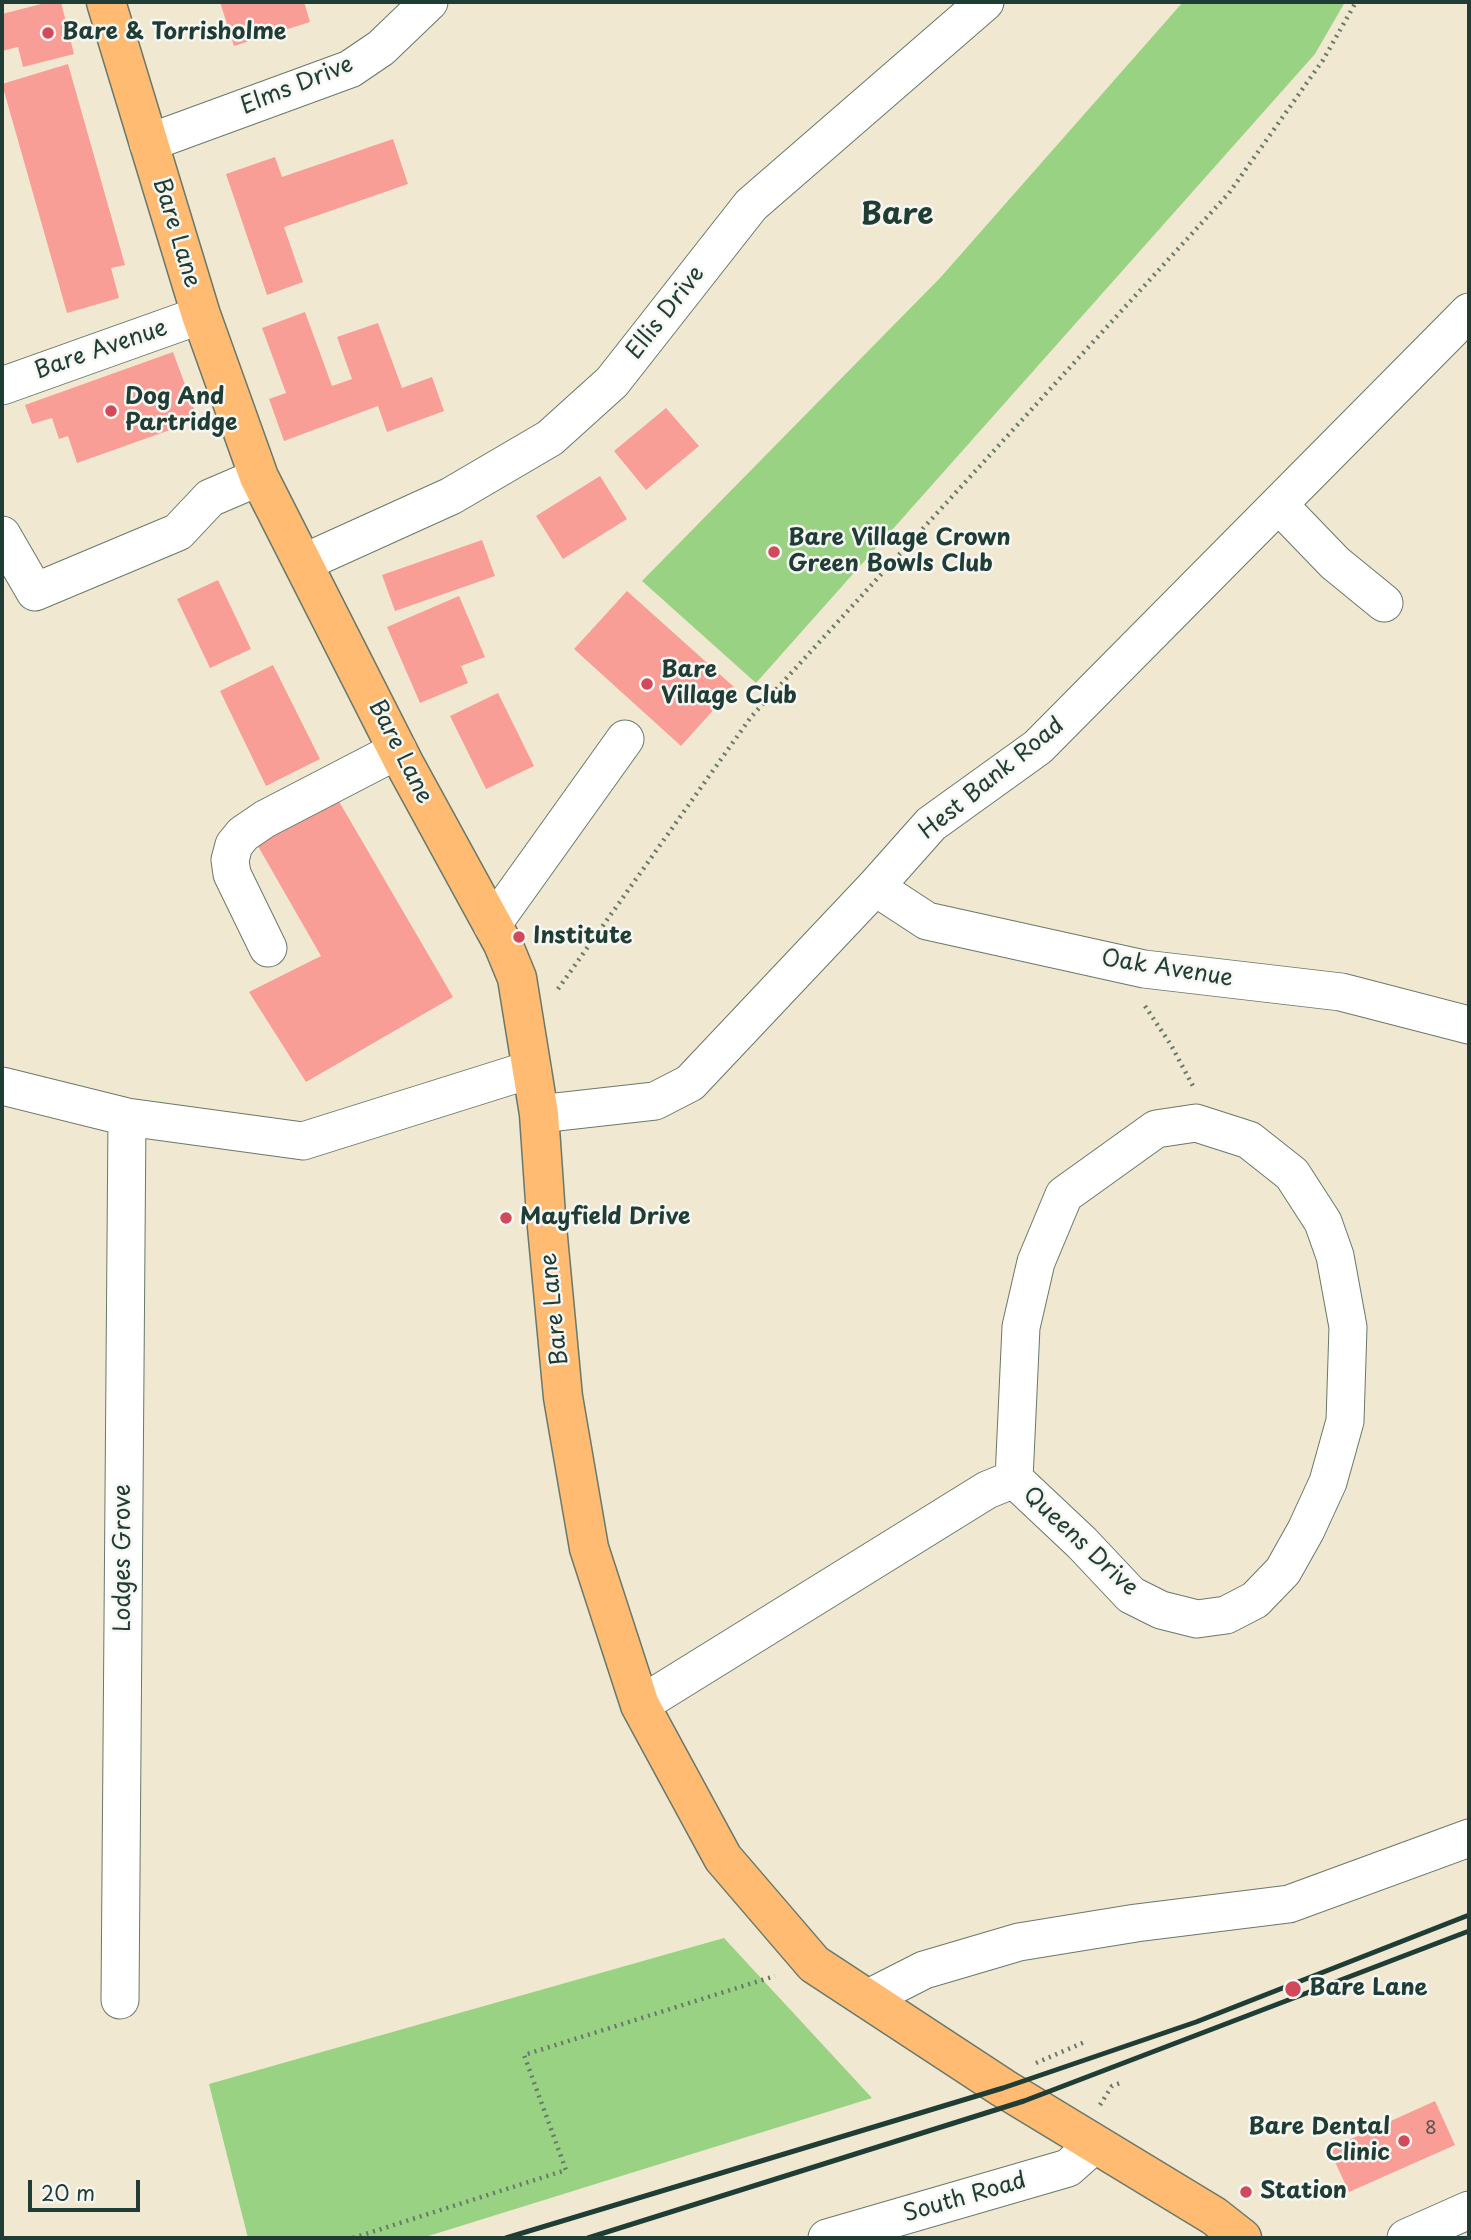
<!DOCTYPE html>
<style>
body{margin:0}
#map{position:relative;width:1471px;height:2240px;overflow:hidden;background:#f0e8d1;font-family:"Playpen Sans",sans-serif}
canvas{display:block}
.frame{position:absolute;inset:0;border:4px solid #1f3d34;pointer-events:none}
.scale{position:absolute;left:28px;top:2180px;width:112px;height:32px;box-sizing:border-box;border:4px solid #1f3d34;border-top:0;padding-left:9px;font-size:21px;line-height:24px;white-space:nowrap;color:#1f3d34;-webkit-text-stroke:5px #f6f6f2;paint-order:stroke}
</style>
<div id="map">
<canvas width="1471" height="2240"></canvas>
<div class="frame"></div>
<div class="scale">20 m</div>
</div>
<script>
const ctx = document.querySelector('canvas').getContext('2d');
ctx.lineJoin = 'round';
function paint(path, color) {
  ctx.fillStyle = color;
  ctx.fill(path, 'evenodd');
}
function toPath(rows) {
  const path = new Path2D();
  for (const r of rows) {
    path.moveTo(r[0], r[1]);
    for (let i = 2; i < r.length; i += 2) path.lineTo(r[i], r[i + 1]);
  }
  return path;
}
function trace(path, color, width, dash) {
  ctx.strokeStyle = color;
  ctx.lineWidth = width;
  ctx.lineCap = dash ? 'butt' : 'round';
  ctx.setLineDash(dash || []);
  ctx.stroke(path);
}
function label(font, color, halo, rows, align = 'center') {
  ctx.font = font + ' "Playpen Sans",sans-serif';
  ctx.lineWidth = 5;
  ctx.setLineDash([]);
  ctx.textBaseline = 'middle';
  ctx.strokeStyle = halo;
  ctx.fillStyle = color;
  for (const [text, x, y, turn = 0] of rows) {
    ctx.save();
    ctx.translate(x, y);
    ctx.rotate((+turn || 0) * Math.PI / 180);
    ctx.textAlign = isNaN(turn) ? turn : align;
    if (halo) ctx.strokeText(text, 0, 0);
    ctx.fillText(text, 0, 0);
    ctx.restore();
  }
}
const green = toPath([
 [1183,2,1345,2,1315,54,756,683,642,581,940,278],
 [724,1938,872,2098,422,2238,248,2238,209,2084]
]);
const building = toPath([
 [49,2,61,2,74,54,23,67,18,47,2,51,2,14],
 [220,2,304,2,310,22,234,46],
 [68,64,125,265,111,268,119,298,67,313,2,84],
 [393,139,408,184,284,227,303,282,267,295,226,174,275,157,282,177],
 [305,312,332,386,352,379,337,337,378,323,402,388,432,377,444,411,387,432,378,406,284,441,269,399,286,393,262,328],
 [173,352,198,420,77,463,68,436,59,439,52,418,32,424,25,405],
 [666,408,699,446,646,490,614,451],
 [600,476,627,519,563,559,536,516],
 [482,540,495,576,395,611,382,575],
 [218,580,251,649,210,668,177,599],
 [627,591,734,687,681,746,574,649],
 [459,596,485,657,461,666,468,683,420,703,387,627],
 [273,665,320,759,266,786,220,691],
 [498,693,534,766,486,789,450,716],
 [337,798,453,997,306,1082,249,992,321,956,255,841],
 [1435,2101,1455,2145,1349,2192,1329,2149]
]);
const path = toPath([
 [558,989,751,717,1229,193,1323,60,1356,2],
 [1145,1006,1171,1045,1194,1088],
 [1036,2063,1087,2041],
 [1100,2105,1112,2086,1123,2082],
 [353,2238,566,2170,524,2055,775,1976]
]);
const minor = toPath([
 [148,143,350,69,381,48,429,2],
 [2,386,201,315],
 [1279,505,1335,563,1384,603],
 [2,535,35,592,178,532,210,498,259,477],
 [303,563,451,496,550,438,612,382,751,205,985,2],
 [875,887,927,921,1144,969,1341,992,1469,1025],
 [492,925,625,739],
 [268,948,232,874,230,860,234,845,243,834,265,819,398,750],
 [2,1086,127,1117,303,1141,532,1069],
 [539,1114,655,1101,690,1083,875,887,931,824,1038,747,1469,312],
 [640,1705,987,1490,1014,1479,1021,1327,1036,1262,1064,1195,1156,1129,1196,1123,1249,1140,1292,1174,1323,1222,1335,1256,1348,1327,1345,1421,1328,1482,1306,1530,1283,1571,1255,1600,1226,1615,1197,1619,1161,1610,1131,1595,1082,1543,1014,1479],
 [867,1999,924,1970,1019,1942,1136,1923,1289,1904,1469,1838],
 [120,2000,127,1117],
 [827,2238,1068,2168,1095,2144],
 [1406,2238,1469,2210]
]);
const major = toPath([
 [106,2,201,315,259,477,404,763,503,944,517,978,539,1114,546,1216,563,1397,589,1548,640,1705,723,1858,814,1964,1003,2088,1214,2216,1242,2238]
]);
const rail = toPath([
 [506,2238,1003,2088,1196,2022,1469,1915],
 [588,2238,1024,2101,1469,1931]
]);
const markers = [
 [48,33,7,"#d1495b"],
 [111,411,7,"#d1495b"],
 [774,552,7,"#d1495b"],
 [647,684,7,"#d1495b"],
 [519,937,7,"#d1495b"],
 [506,1218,7,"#d1495b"],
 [1293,1989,9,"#d1495b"],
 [1404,2141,7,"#d1495b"],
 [1246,2192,7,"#d1495b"]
];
const numberNames = [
 ["8",1431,2129]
];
const poiNames = [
 ["Bare & Torrisholme",62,33],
 ["Dog And",125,398],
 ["Partridge",125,424],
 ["Bare Village Crown",788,539],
 ["Green Bowls Club",788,565],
 ["Bare",661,671],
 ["Village Club",661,697],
 ["Institute",533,937],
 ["Mayfield Drive",520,1218],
 ["Bare Lane",1309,1989],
 ["Bare Dental",1390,2128,"right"],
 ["Clinic",1390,2154,"right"],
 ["Station",1260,2192]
];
const streetNames = [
 ["Elms Drive",297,86,-22],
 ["Bare Lane",176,233,73],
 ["Ellis Drive",666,313,-52],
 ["Bare Avenue",101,350,-19],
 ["Bare Lane",400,752,63],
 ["Hest Bank Road",992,779,-39],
 ["Oak Avenue",1167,969,9],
 ["Bare Lane",555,1309,-96],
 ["Queens Drive",1080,1542,43],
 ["Lodges Grove",124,1558,-90],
 ["South Road",965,2198,-16]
];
const districtNames = [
 ["Bare",897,216]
];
paint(green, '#9ad284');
paint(building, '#f99e97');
trace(minor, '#68796b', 39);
trace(major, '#68796b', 41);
trace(path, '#68796b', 4.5, [2, 5]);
trace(minor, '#fff', 37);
trace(major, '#ffbb71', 38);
trace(rail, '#1f3d34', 5);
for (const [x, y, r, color] of markers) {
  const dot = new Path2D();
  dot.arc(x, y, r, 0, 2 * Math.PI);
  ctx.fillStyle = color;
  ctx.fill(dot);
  trace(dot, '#f6f6f2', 2.5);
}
label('19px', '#56554d', null, numberNames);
label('bold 23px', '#1f3d34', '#f6f6f2', poiNames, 'left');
label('23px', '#1f3d34', '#f6f6f2', streetNames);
label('bold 30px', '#1f3d34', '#f6f6f2', districtNames);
</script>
